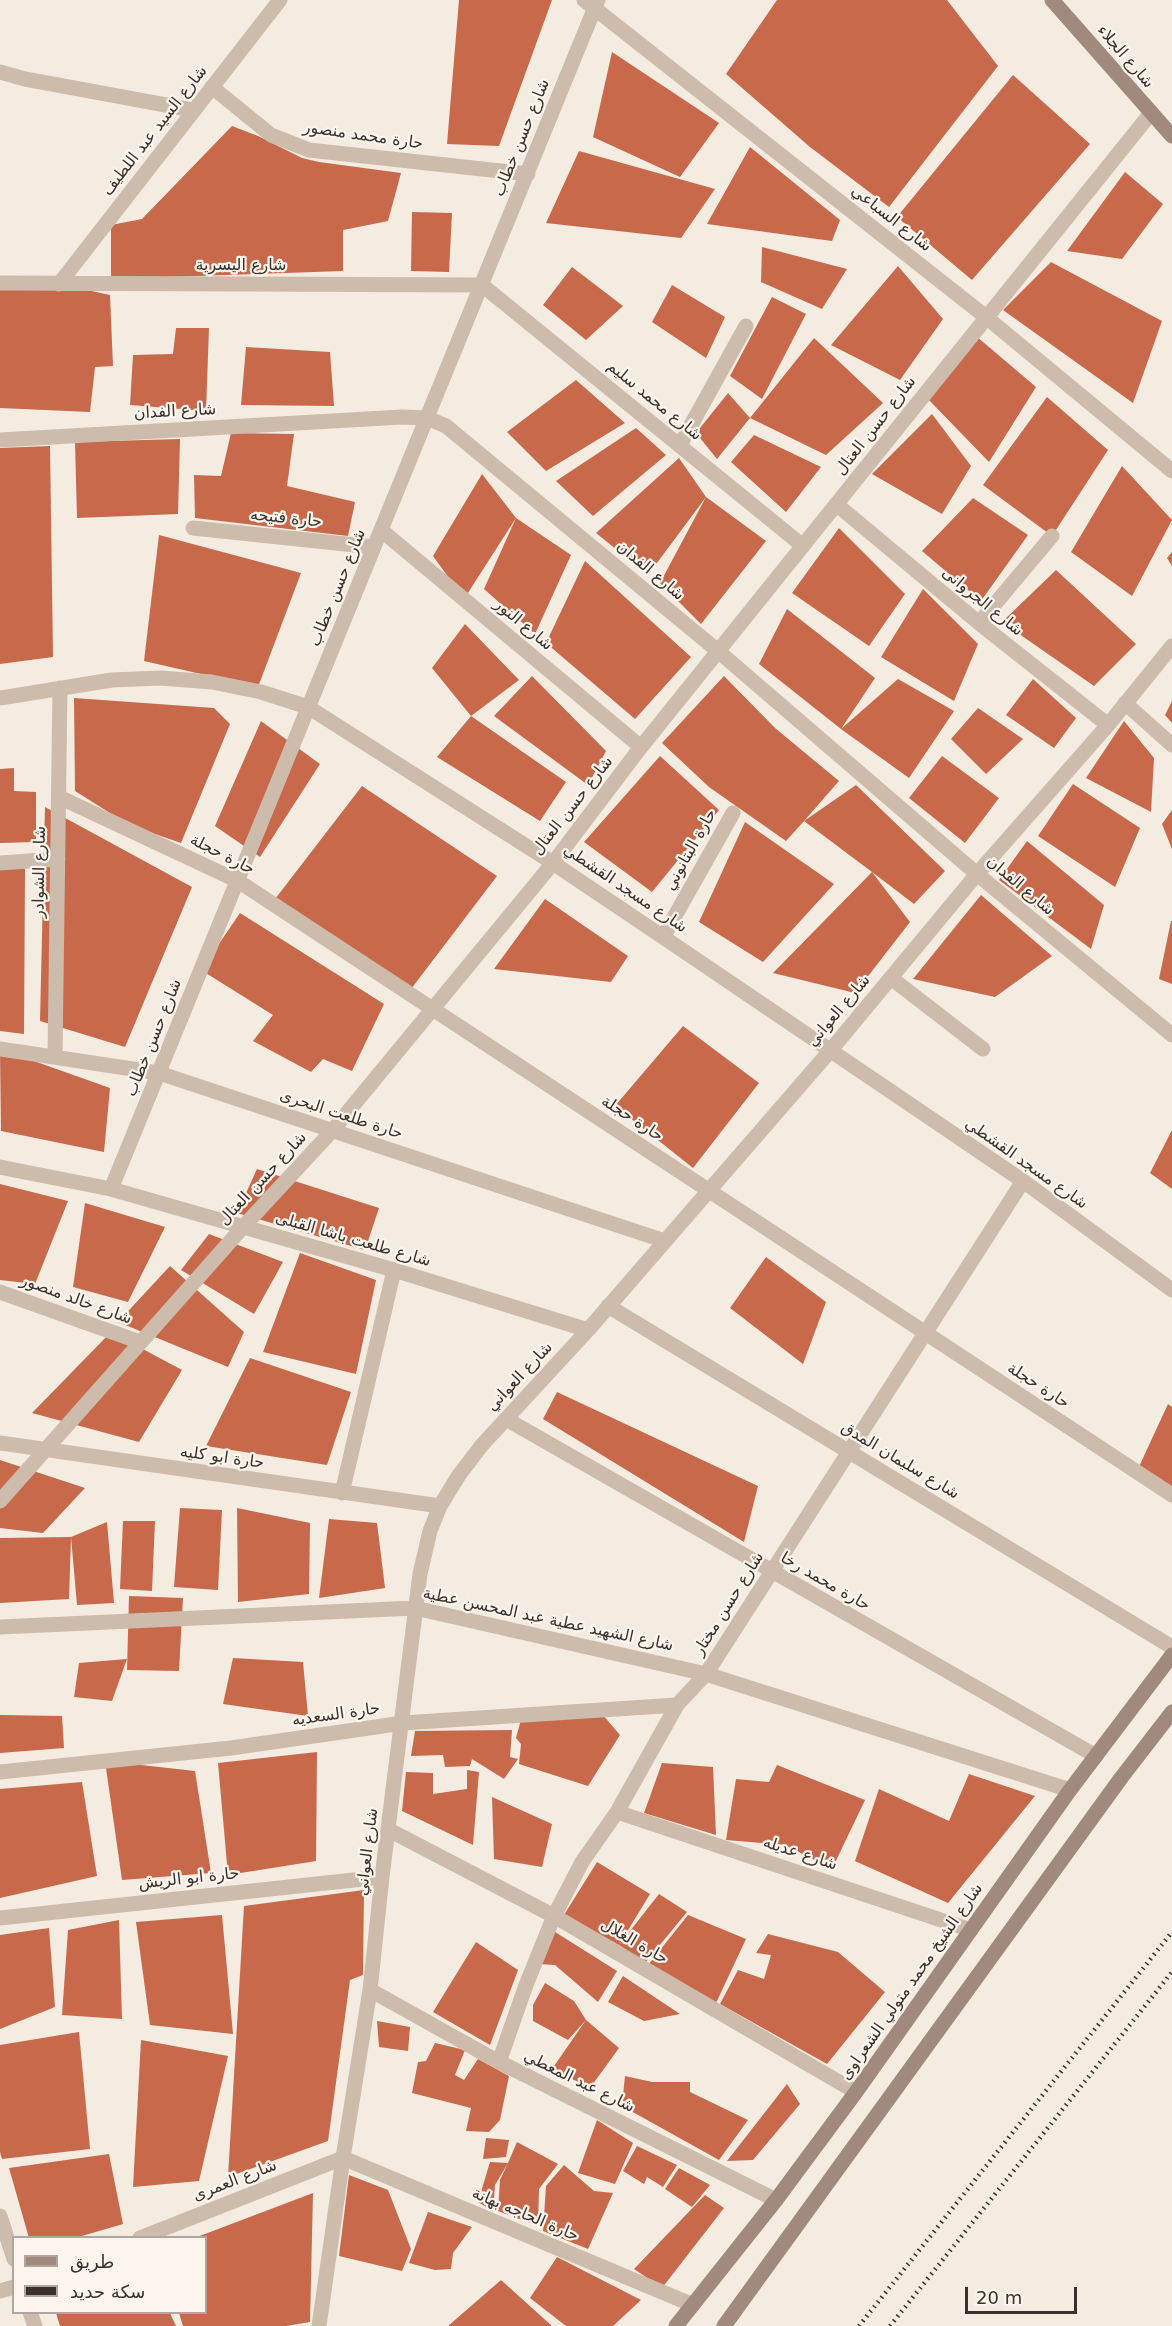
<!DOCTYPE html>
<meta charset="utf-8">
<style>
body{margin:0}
#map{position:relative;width:1172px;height:2326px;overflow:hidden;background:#f4ebe1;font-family:"DejaVu Sans",Cairo,sans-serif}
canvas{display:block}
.legend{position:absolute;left:12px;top:2236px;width:195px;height:78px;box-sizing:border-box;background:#fbf5ee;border:2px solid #aea6a0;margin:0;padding:8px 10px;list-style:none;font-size:18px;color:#3b302b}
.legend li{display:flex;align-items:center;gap:12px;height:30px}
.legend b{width:30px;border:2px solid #aea6a0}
.scale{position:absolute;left:965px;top:2287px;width:112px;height:27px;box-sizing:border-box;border:3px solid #3b302b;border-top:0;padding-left:8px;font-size:18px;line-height:21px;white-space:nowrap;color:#3b302b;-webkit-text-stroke:4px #fbf5ee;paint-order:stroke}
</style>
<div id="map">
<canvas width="1172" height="2326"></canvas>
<ul class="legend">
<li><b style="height:8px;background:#a18a7d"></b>طريق</li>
<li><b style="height:8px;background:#3b302b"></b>سكة حديد</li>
</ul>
<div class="scale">20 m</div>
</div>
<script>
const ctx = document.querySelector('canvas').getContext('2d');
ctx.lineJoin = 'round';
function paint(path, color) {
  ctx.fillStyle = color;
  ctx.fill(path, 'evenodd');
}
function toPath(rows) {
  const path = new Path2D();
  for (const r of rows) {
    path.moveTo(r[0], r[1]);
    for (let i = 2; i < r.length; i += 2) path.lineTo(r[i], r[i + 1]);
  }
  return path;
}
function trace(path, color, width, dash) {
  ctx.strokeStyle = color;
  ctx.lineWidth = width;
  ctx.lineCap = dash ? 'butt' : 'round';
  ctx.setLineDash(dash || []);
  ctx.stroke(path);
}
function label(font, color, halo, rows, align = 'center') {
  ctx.font = font + ' "DejaVu Sans",Cairo,sans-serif';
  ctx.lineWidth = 4.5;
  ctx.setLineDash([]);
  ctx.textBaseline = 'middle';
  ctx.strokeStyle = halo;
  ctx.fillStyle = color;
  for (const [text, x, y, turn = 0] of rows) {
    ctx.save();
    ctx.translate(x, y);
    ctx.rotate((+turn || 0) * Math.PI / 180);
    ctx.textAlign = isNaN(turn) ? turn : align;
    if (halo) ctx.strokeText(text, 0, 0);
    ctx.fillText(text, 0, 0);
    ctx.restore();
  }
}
const building = toPath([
 [459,0,552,0,499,146,447,144],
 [777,0,947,0,998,66,889,207,810,147,726,74],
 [612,52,719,123,680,177,593,137],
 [1013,75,1090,144,972,280,897,217],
 [232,126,258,136,302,158,319,162,401,173,388,221,343,230,343,271,111,279,111,225,142,219],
 [750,147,840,220,832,241,707,224],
 [579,151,715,189,681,238,546,223],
 [1125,172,1163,204,1122,259,1067,251],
 [412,212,452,213,449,272,411,271],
 [762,247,847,269,822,309,761,282],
 [1051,262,1162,321,1133,403,1003,310],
 [898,266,943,319,900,380,831,345],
 [572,267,623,306,586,340,543,305],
 [672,285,725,317,706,358,652,322],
 [0,287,82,289,110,295,113,366,95,367,90,412,0,408],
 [772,297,806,314,762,399,730,376],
 [176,328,209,328,206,411,130,405,133,355,173,354],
 [976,336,1036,387,989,462,928,399],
 [814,338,883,403,826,455,750,418],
 [246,347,330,352,334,406,241,405],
 [576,380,625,423,546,471,507,432],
 [728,393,750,418,717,459,696,433],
 [1047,397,1108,450,1052,536,983,485],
 [932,414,971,466,942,514,872,474],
 [636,428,666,455,593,516,556,481],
 [231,433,294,434,287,486,355,502,348,536,195,518,194,475,221,476],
 [754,435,821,467,786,512,731,462],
 [180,439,178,514,77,518,75,442],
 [50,446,53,657,0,664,0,448],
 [679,458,706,497,766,541,701,624,660,583,706,497,648,575,596,533],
 [1122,466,1172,520,1132,596,1071,552],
 [482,474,516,518,464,599,433,556],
 [973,498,1028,535,981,601,922,551],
 [516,518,571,555,535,634,484,589],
 [839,528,905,594,869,646,792,593],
 [159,535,301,573,258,687,144,661],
 [1172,552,1172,566,1167,558],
 [585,561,691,657,635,719,546,643],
 [1056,570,1136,644,1094,686,1002,622],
 [923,589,978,644,954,701,881,657],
 [787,609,875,678,841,729,898,679,954,711,909,778,841,729,759,664],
 [465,624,519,680,471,716,432,668],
 [532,676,606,751,588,785,494,716],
 [724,676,775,728,839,781,804,821,856,785,945,871,914,904,872,872,910,922,855,993,773,973,872,872,804,821,786,841,709,787,662,743],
 [1033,679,1076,718,1054,748,1006,715],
 [74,698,214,708,230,724,181,843,129,825,75,791],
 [1172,701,1172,723,1165,715],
 [978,708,1023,739,986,774,951,739],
 [471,716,566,782,540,821,437,757],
 [261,721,320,764,260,857,215,826],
 [1124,721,1154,758,1151,812,1086,778],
 [660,756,719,810,652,892,584,842],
 [942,756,999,798,965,843,909,798],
 [14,768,14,791,36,792,36,842,0,843,0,769],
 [1073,784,1140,828,1115,887,1038,836],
 [362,786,497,876,408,993,272,903],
 [45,807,192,887,125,1047,40,1021],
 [1172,810,1172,849,1162,824],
 [745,822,834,884,763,962,699,922],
 [1027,841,1104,905,1091,949,999,880],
 [0,868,25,869,24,1034,0,1031],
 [981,895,1052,956,995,997,913,979],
 [545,899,628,956,611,982,494,969],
 [240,913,384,1004,352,1071,323,1059,311,1072,253,1041,273,1015,201,970],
 [1171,921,1172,921,1172,984,1159,979],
 [683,1026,759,1083,693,1168,615,1106],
 [0,1049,110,1088,104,1152,1,1131],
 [1172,1130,1172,1189,1150,1173],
 [257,1169,379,1208,365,1250,237,1213],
 [0,1184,68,1201,35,1284,0,1280],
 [85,1203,165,1227,128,1302,73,1287],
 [209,1234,283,1262,254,1314,181,1270],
 [300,1253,376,1280,356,1374,263,1352],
 [766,1257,826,1302,803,1364,730,1308],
 [170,1266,244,1332,228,1367,118,1322],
 [111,1332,182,1370,139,1442,32,1413],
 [250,1358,351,1392,327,1465,206,1446],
 [557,1392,758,1486,744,1542,543,1419],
 [1168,1404,1172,1407,1172,1495,1137,1471],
 [0,1460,85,1488,43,1533,0,1528],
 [180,1508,222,1510,218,1590,174,1587],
 [237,1508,310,1523,309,1594,238,1602],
 [329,1519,377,1523,385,1588,319,1598],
 [123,1521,155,1521,152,1591,120,1589],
 [107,1522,114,1603,77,1605,71,1537],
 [71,1537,69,1599,0,1603,0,1538],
 [129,1596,183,1598,179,1671,127,1670],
 [233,1658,303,1662,308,1716,223,1704],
 [127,1659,112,1701,74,1697,79,1663],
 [602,1714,620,1735,588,1786,519,1764,521,1744,516,1738,522,1716],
 [0,1715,62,1716,64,1748,0,1753],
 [512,1730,510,1757,518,1759,504,1779,472,1759,470,1766,445,1767,443,1755,411,1756,415,1731],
 [317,1752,316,1861,228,1875,218,1763],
 [105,1761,195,1771,211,1873,122,1880],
 [662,1763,713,1767,716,1835,644,1813],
 [777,1765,865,1800,832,1869,785,1845,726,1840,736,1779,769,1782],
 [467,1770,479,1772,473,1845,402,1811,406,1772,433,1773,433,1794,467,1789],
 [969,1774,1035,1796,948,1903,855,1861,879,1789,949,1821],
 [82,1782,97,1876,0,1898,0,1789],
 [492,1797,552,1824,542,1867,494,1859],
 [597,1862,650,1894,619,1945,564,1915],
 [364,1890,363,1975,350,1980,328,2141,228,2177,244,1906],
 [659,1894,687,1912,645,1963,619,1945],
 [222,1915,233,2034,150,2025,136,1922],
 [688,1915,746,1939,716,2003,648,1965],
 [119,1920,122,2019,62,2015,68,1930],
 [49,1928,55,2007,0,2029,0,1935],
 [552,1930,617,1971,598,2002,555,1965,538,1964],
 [768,1934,838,1952,885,1992,827,2064,720,2004,738,1970,764,1979,771,1955,756,1953],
 [476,1942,518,1970,490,2045,433,2012],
 [623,1976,680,2014,644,2021,608,2002],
 [545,1983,574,2001,586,2020,568,2040,533,2021,533,2005],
 [586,2020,619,2048,590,2088,552,2069],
 [377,2021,410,2027,408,2051,379,2047],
 [79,2032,90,2149,2,2159,0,2152,0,2045],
 [141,2040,228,2056,199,2181,133,2187],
 [435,2043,465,2050,455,2075,464,2080,478,2059,509,2076,500,2120,489,2132,466,2131,471,2108,412,2093,418,2062,426,2061],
 [625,2076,652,2082,690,2082,690,2092,748,2120,719,2160,622,2106],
 [787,2084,800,2104,753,2160,727,2161],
 [597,2120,633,2143,615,2184,578,2173],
 [486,2138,509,2140,506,2157,483,2159],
 [517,2142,558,2164,539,2189,538,2226,498,2211,500,2180,508,2163,495,2185,493,2211,478,2202,490,2162,508,2163],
 [637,2146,677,2165,663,2187,647,2177,644,2184,623,2171],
 [109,2154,123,2224,75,2238,29,2238,9,2168],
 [564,2165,594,2191,613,2193,588,2249,543,2231,546,2186],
 [679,2168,710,2185,692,2207,665,2189],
 [349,2175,388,2190,411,2249,402,2271,339,2256],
 [313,2193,310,2322,286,2326,183,2326,179,2313,206,2313,206,2238,197,2237],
 [705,2195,724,2208,662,2288,634,2269],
 [428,2212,472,2227,453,2253,451,2269,435,2270,409,2263],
 [557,2257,641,2300,613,2326,566,2326,530,2298],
 [501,2280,552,2326,448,2326],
 [56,2313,170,2313,176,2326,60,2326]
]);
const street = toPath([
 [584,0,986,317,1172,471],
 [0,72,25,79,193,110],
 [212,87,271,135,309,150,528,174],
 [0,283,482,285,803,546],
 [59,284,280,0],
 [0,440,402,417,427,418,446,426,718,651,977,874,1172,1035],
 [680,445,746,326],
 [836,504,979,623,1108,725],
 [193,528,374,547],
 [381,530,641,747],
 [979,623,1052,536],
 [0,698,112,680,161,678,212,682,261,692,308,707,553,863,663,937,1023,1181,1172,1290],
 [1125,703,1172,745],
 [59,797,238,881,1172,1495],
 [0,863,58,859],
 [663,937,733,813],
 [891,978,983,1049],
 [0,1049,159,1073,665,1241],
 [55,1057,60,688],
 [0,1167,111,1189,394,1270,588,1330],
 [111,1189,598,0],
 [0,1292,140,1342],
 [608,1306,1172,1647],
 [506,1419,1096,1756],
 [0,1443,440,1506],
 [342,1493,394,1270],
 [0,1501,243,1227,332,1131,553,863,641,747,1151,113],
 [0,1627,415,1608,706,1674,1070,1790],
 [0,1772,231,1748,403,1723,677,1705],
 [617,1812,971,1930],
 [389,1830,554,1916,856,2092],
 [0,1918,382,1877],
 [370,1990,499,2062,776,2200],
 [499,2062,526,1985,554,1916,582,1862,617,1812,677,1705,706,1674,1023,1181],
 [0,2216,14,2259],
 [140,2238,343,2158,693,2305],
 [0,2291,14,2287],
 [30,2312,35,2326],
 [319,2326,343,2158,370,1990,382,1877,420,1574,430,1531,440,1506,459,1475,482,1445,588,1330,830,1051,977,874,1108,725,1172,646]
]);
const secondary = toPath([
 [1052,0,1172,136],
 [676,2326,776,2200,856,2092,1070,1790,1172,1655],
 [724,2326,1121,1778,1172,1712]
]);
const rail = toPath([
 [859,2326,1172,1932],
 [890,2326,1172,1972]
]);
const streetNames = [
 ["شارع الجلاء",1125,57,49],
 ["شارع السيد عبد اللطيف",155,131,-52],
 ["حارة محمد منصور",363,136,8],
 ["شارع حسن خطاب",522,138,-68],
 ["شارع السباعي",891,219,38],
 ["شارع اليسرية",241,266],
 ["شارع محمد سليم",654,401,39],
 ["شارع الفدان",175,412,-3],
 ["شارع حسن العتال",876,426,-52],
 ["حارة فتيحه",286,519,6],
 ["شارع الفدان",650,571,40],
 ["شارع حسن خطاب",338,588,-68],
 ["شارع الجروانى",982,602,39],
 ["شارع النور",523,625,40],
 ["شارع حسن العتال",573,806,-52],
 ["حارة البتانوني",691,850,-61],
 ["حارة حجلة",222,855,27],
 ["شارع الشوادر",40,872,-89],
 ["شارع الفدان",1020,886,40],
 ["شارع مسجد القشطي",625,889,34],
 ["شارع العواني",839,1011,-50],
 ["شارع حسن خطاب",154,1038,-68],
 ["حارة طلعت البحرى",341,1115,18],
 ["حارة حجلة",632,1119,33],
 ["شارع مسجد القشطي",1026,1164,35],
 ["شارع حسن العتال",263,1179,-47],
 ["شارع طلعت باشا القبلى",353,1240,16],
 ["شارع خالد منصور",76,1300,20],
 ["شارع العواني",520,1377,-47],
 ["حارة حجلة",1038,1386,33],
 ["حارة ابو كليه",222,1458,8],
 ["شارع سليمان المدق",900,1461,31],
 ["حارة محمد رخا",825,1582,30],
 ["شارع حسن مختار",729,1604,-58],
 ["شارع الشهيد عطية عبد المحسن عطية",548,1620,12],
 ["حارة السعديه",336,1715,-8],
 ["شارع العواني",368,1852,-83],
 ["شارع عديله",800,1854,18],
 ["حارة ابو الريش",189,1879,-6],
 ["حارة الغلال",634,1942,30],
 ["شارع الشيخ محمد متولي الشعراوى",912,1982,-55],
 ["شارع عبد المعطي",579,2082,26],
 ["شارع العمرى",235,2181,-21],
 ["حارة الحاجه بهانة",525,2215,23]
];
paint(building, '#c8694b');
trace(street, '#cdbbac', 15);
trace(secondary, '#a18a7d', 15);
trace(rail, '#3b302b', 4.5, [1.5, 4.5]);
label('16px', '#3b302b', '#fbf5ee', streetNames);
</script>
